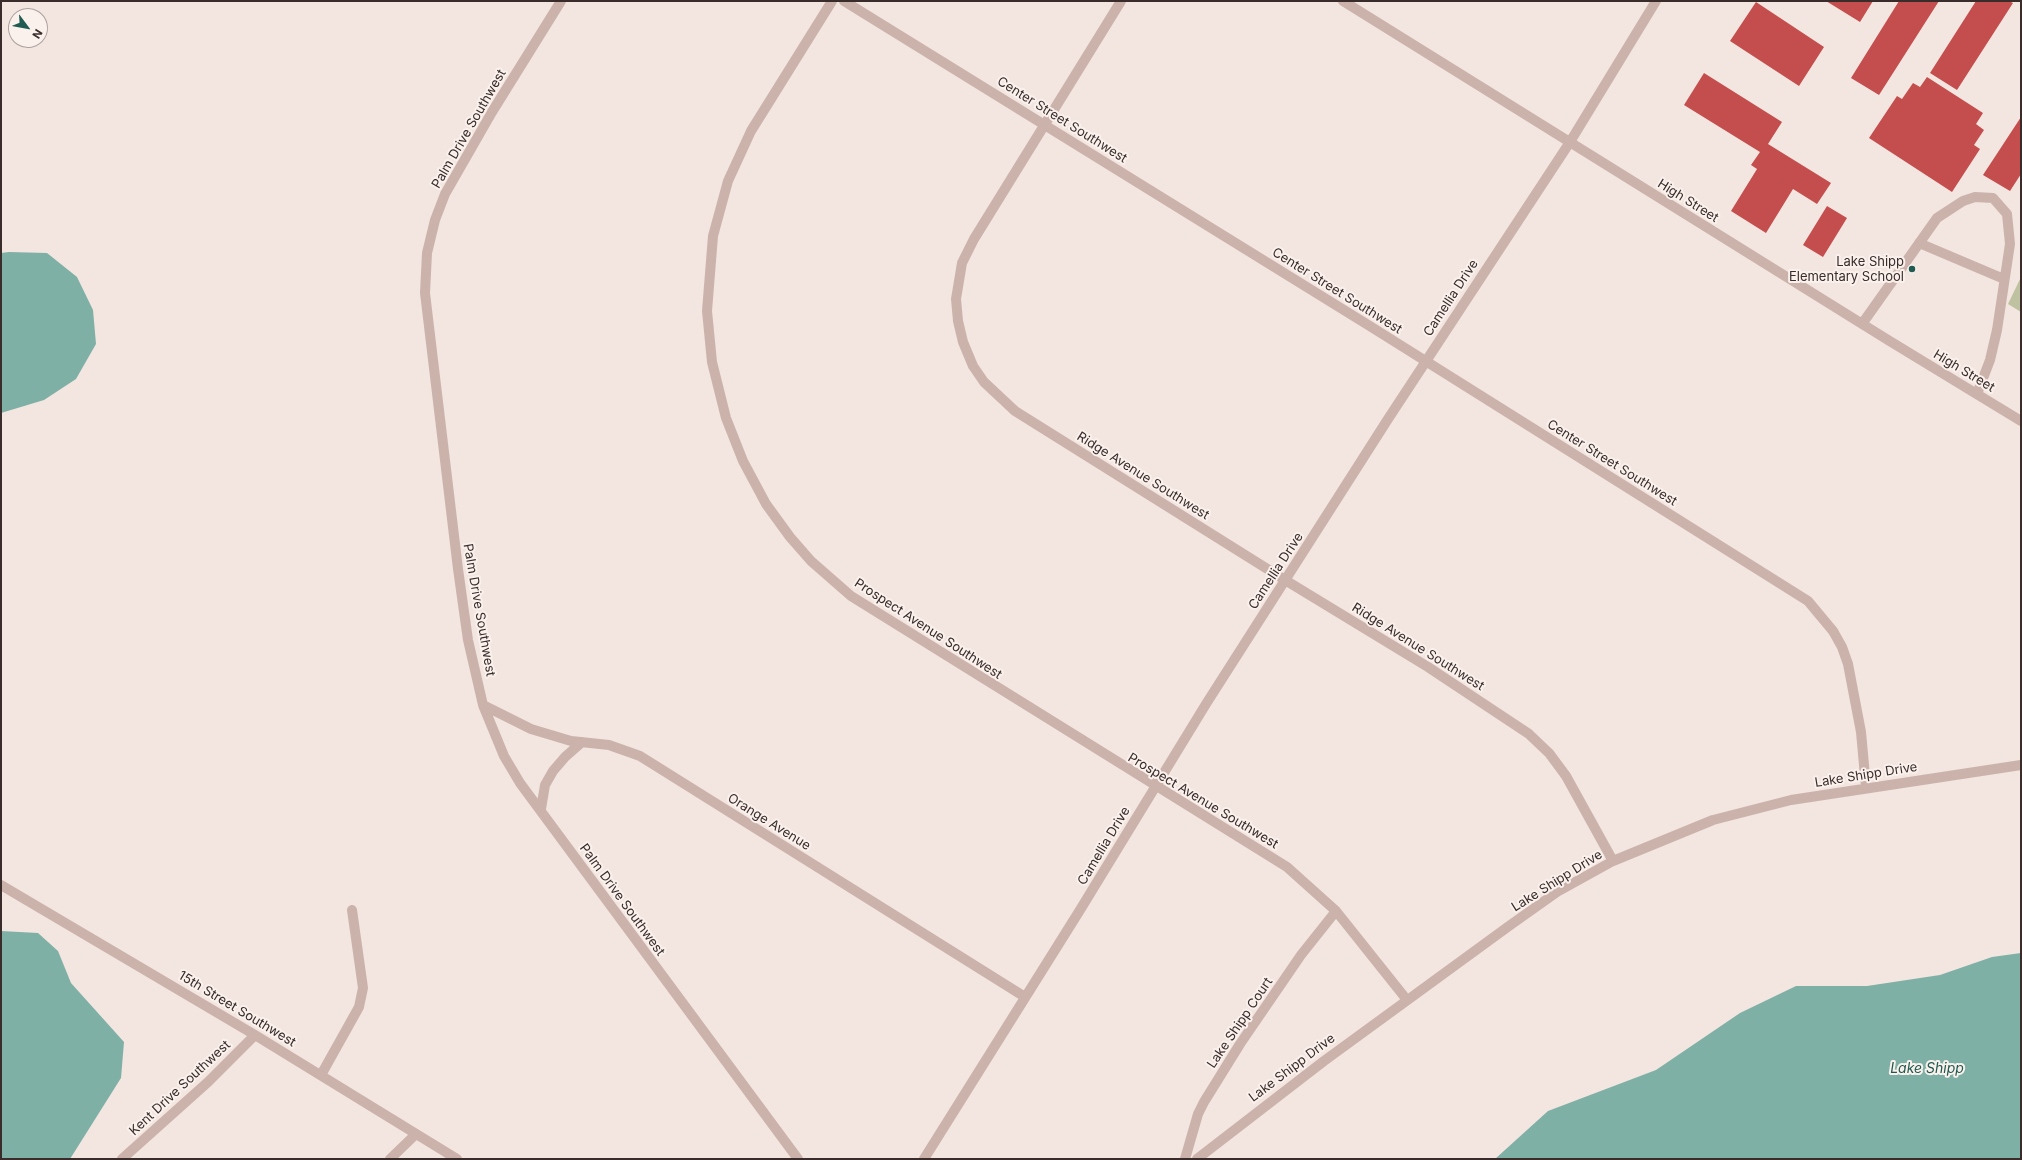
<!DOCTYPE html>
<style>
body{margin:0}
#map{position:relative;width:2022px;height:1160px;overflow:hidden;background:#f3e5e0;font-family:Inter,sans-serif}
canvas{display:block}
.frame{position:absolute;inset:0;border:2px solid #392c2a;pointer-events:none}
.north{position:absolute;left:8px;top:8px;width:40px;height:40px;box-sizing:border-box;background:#faf1ed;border:1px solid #ada29f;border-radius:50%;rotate:122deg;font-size:11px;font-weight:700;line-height:16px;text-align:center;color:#392c2a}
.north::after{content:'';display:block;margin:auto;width:14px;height:18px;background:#205b51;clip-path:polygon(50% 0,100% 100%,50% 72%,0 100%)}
</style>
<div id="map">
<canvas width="2022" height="1160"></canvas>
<div class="frame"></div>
<div class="north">N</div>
</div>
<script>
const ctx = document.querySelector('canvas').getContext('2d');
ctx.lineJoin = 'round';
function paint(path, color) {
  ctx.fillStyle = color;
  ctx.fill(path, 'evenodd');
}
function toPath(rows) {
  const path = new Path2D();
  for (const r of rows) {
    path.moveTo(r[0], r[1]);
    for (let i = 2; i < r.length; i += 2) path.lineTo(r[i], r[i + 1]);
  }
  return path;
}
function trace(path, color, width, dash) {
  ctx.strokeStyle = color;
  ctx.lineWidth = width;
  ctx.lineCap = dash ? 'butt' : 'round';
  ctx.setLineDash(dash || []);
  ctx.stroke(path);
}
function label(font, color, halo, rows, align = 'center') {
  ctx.font = font + ' Inter,sans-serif';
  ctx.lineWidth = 4;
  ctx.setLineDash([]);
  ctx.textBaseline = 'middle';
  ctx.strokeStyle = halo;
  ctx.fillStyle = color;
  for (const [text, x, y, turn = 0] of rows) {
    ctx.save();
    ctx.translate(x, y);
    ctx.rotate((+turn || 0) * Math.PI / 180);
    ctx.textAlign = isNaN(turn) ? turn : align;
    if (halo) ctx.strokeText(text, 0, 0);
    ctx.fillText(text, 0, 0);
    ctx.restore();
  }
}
const green = toPath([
 [2021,277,2021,312,2008,304]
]);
const water = toPath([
 [9,252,47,253,77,277,93,310,96,344,76,379,44,400,1,413,1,253],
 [1,931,38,933,58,951,71,983,124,1042,121,1078,70,1159,1,1159],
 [2021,953,2021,1159,1495,1159,1548,1111,1656,1070,1740,1013,1796,986,1867,986,1940,975,1992,957]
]);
const building = toPath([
 [1826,1,1873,1,1860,22],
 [1899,1,1939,1,1879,95,1851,78],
 [1976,1,2009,1,2013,3,1957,90,1930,73],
 [1756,2,1824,47,1799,86,1730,41],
 [1704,73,1782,122,1768,144,1831,183,1817,204,1793,189,1766,233,1731,211,1757,169,1751,165,1760,152,1684,105],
 [1927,77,1983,113,1976,124,1984,130,1974,145,1980,149,1952,192,1869,138,1897,96,1902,99,1913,83,1920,87],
 [2021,117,2021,174,2010,191,1983,175],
 [1827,206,1847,218,1823,257,1803,245]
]);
const minor = toPath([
 [561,1,492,112,445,194,435,220,427,253,425,293,458,569,468,640,483,705,504,756,520,783,798,1159],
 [832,1,751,131,728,181,713,236,707,311,712,362,726,418,743,461,766,504,790,537,811,561,851,596,1287,867,1336,911,1407,1000],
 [844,1,1373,328,1808,601,1833,631,1842,647,1848,664,1861,732,1866,787],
 [1121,1,974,239,962,263,956,299,958,321,963,342,973,366,984,382,1015,411,1285,580,1428,667,1529,734,1549,753,1566,776,1613,861],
 [1343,1,1888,340,2021,421],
 [1919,243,2004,279],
 [1862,324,1937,218,1963,201,1975,197,1993,198,2007,214,2010,244,1997,330,1990,360,1977,394],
 [483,705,531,729,571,741,609,745,640,756,1025,997],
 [541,809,545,785,553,771,565,757,582,742],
 [1,885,255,1035,457,1159],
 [321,1075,359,1007,363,988,352,910],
 [122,1159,208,1082,255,1035],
 [390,1159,416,1134],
 [924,1159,1080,910,1206,704,1388,419,1570,142,1656,1],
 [1185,1159,1198,1114,1204,1102,1240,1044,1301,955,1336,911],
 [1197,1159,1324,1061,1509,926,1557,892,1613,861,1713,820,1791,800,2021,765]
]);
const markers = [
 [1912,269,4,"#205b51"]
];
const streetNames = [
 ["Center Street Southwest",1062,120,32],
 ["Palm Drive Southwest",469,129,-60],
 ["High Street",1688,201,32],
 ["Center Street Southwest",1337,291,32],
 ["Camellia Drive",1451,298,-57],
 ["High Street",1964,371,31],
 ["Center Street Southwest",1612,463,32],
 ["Ridge Avenue Southwest",1143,476,32],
 ["Camellia Drive",1276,571,-57],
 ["Palm Drive Southwest",479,610,80],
 ["Prospect Avenue Southwest",928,629,33],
 ["Ridge Avenue Southwest",1418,647,32],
 ["Lake Shipp Drive",1866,775,-9],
 ["Prospect Avenue Southwest",1203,801,31],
 ["Orange Avenue",769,822,32],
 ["Camellia Drive",1104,846,-59],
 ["Lake Shipp Drive",1557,881,-32],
 ["Palm Drive Southwest",622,900,54],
 ["15th Street Southwest",237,1009,31],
 ["Lake Shipp Court",1240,1023,-56],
 ["Lake Shipp Drive",1292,1068,-37],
 ["Kent Drive Southwest",180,1088,-43]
];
const poiNames = [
 ["Lake Shipp",1904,262],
 ["Elementary School",1904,277]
];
const waterNames = [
 ["Lake Shipp",1927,1069]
];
paint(green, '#bfc2a0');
paint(water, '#7fb0a6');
paint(building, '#c44e4d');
trace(minor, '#cbb3ac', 10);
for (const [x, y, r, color] of markers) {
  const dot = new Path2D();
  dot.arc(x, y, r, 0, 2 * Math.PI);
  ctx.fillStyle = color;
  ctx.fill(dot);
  trace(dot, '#faf1ed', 1.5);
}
label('13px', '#392c2a', '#faf1ed', streetNames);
label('13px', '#392c2a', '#faf1ed', poiNames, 'right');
label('italic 14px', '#205b51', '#faf1ed', waterNames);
</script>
